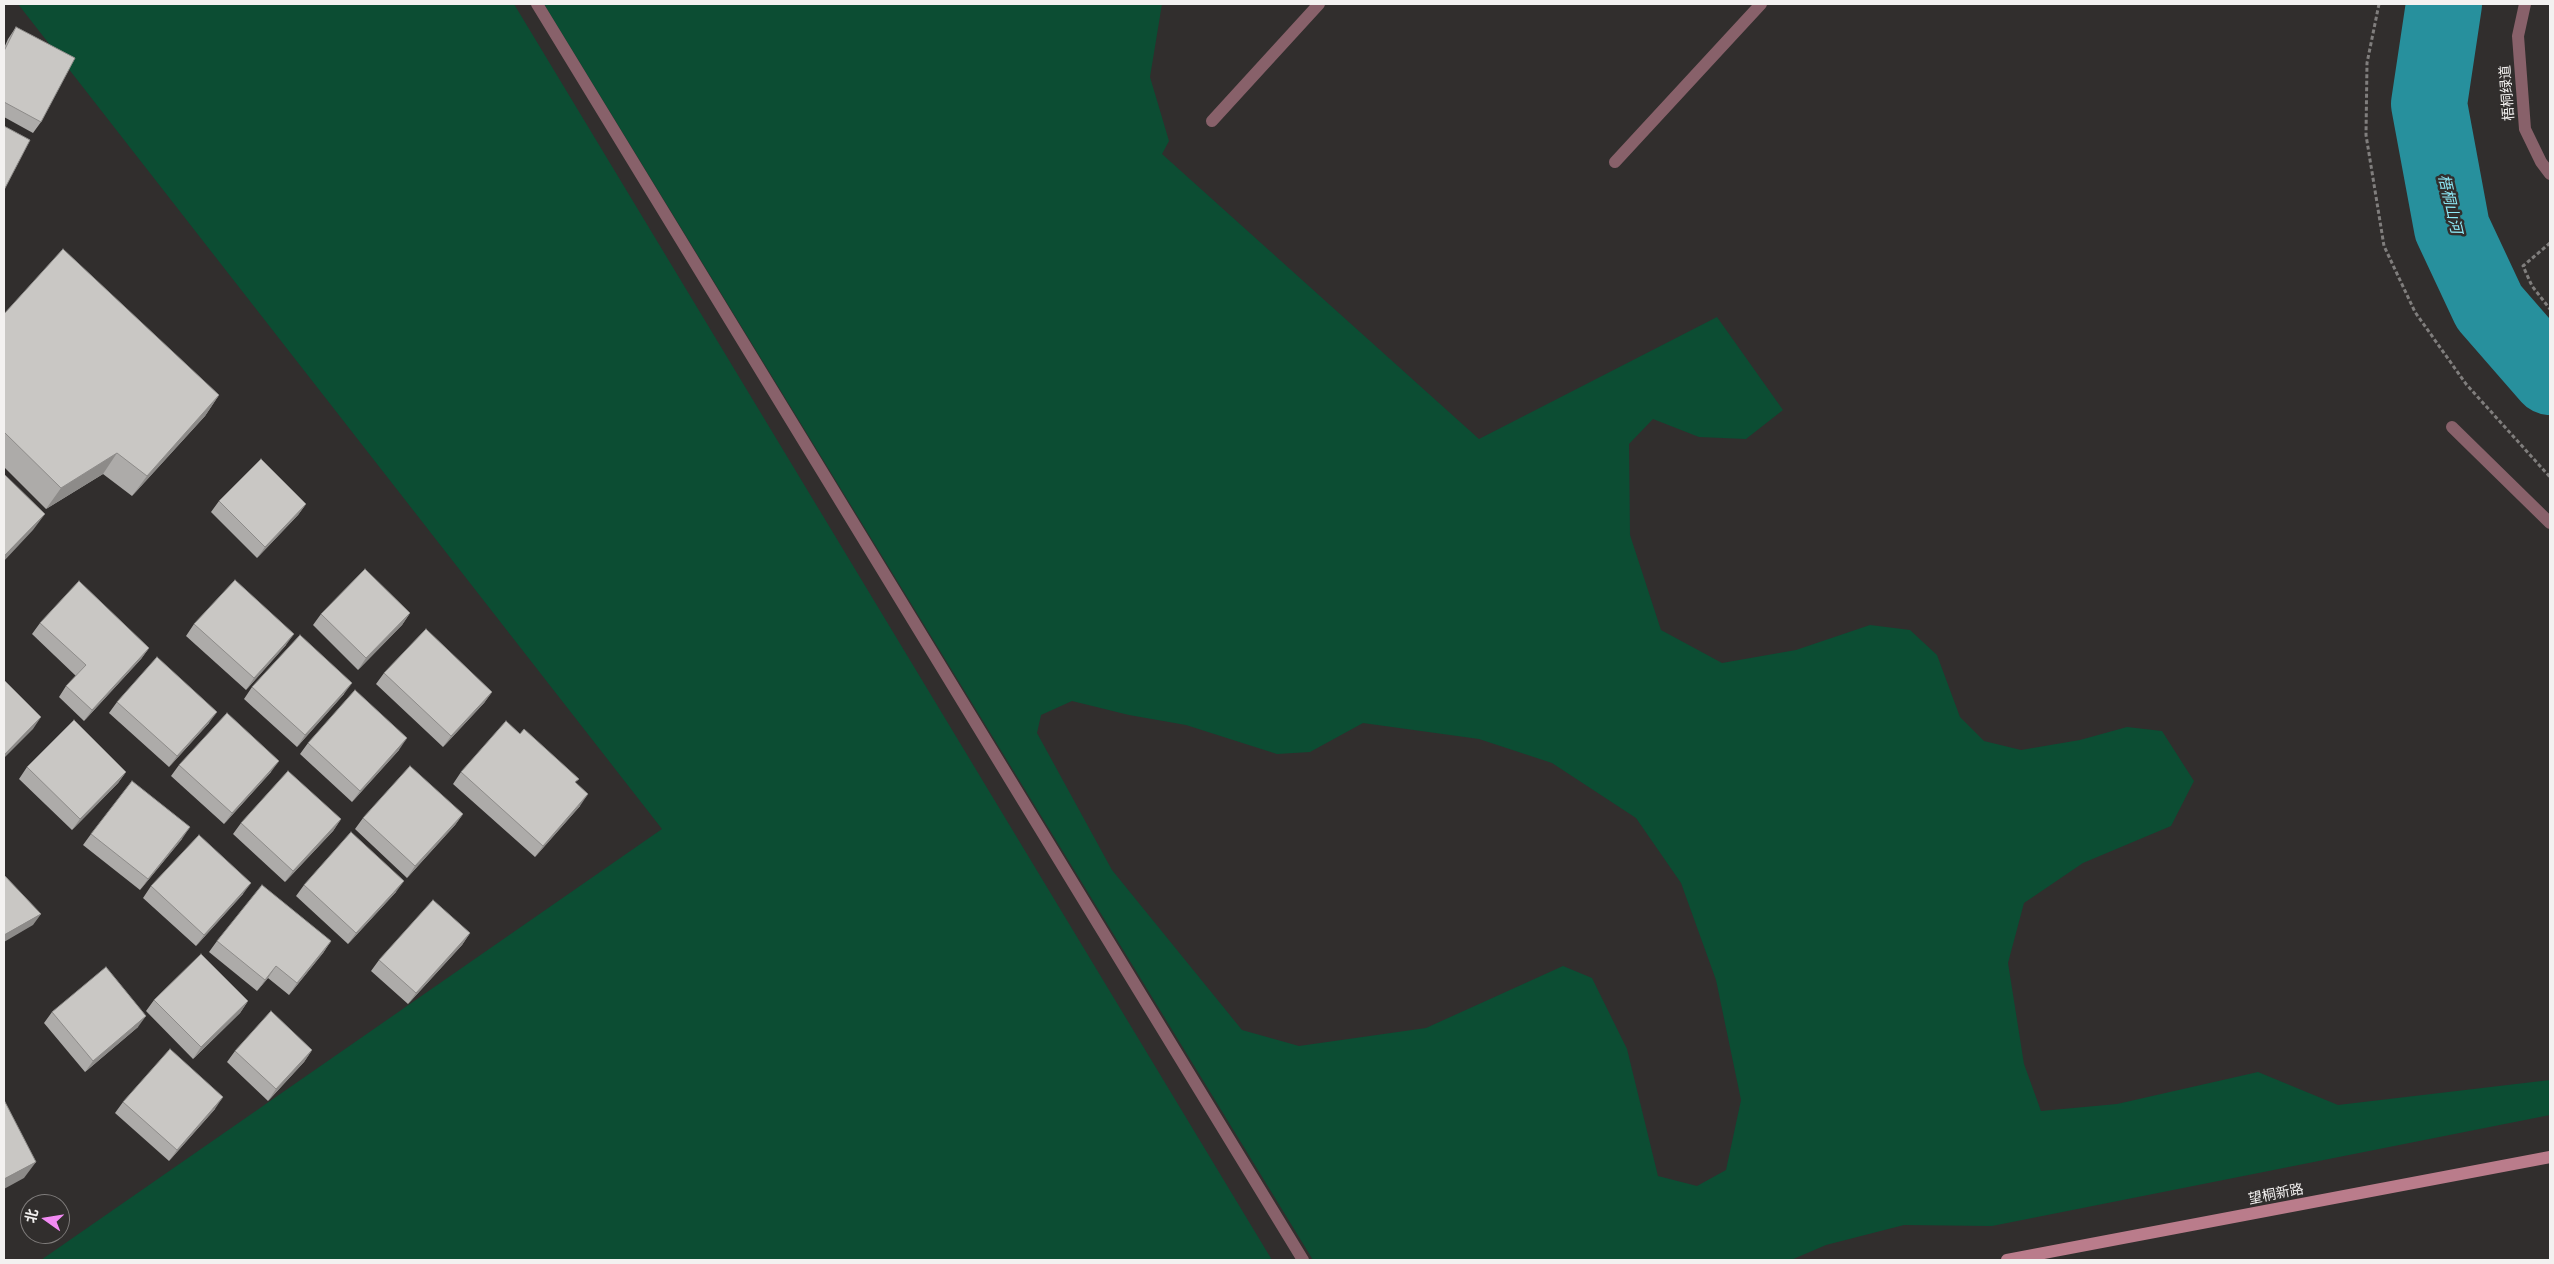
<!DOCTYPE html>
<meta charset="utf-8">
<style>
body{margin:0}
#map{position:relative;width:2554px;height:1264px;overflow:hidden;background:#312e2d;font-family:"Golos Text","Noto Sans SC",sans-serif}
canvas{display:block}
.frame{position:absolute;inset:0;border:5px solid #f3f1f0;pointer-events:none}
.north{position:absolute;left:20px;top:1194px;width:50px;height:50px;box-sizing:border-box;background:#312e2d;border:1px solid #7f7c7b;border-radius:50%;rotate:283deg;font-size:14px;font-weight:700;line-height:20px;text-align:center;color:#f3f1f0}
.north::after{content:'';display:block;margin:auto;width:18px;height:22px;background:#f28af3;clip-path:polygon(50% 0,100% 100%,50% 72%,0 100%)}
</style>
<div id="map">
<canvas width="2554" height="1264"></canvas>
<div class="frame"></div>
<div class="north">北</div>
</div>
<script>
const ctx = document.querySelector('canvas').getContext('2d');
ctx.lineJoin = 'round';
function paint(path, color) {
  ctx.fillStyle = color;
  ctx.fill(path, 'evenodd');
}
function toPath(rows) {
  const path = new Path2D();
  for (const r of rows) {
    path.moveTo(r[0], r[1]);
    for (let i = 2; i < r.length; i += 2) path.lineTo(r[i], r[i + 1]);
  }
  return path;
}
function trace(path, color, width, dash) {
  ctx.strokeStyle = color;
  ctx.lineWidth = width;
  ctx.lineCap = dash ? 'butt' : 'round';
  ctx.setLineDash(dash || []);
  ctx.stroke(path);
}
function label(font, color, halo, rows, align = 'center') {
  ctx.font = font + ' "Golos Text","Noto Sans SC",sans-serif';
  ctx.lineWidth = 5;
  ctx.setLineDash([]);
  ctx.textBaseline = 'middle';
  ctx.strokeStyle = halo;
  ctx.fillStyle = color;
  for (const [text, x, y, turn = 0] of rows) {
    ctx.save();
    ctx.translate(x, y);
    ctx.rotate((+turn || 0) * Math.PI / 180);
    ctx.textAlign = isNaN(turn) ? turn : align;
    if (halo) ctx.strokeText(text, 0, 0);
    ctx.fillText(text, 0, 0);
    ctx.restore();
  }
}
const green = toPath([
 [18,4,514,4,1272,1260,41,1260,662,829],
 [544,4,1162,4,1150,77,1169,141,1162,154,1479,439,1717,317,1783,410,1746,439,1699,437,1653,419,1629,444,1630,535,1661,630,1722,663,1796,650,1870,625,1910,630,1937,655,1960,717,1984,741,2021,750,2080,740,2127,727,2162,731,2194,781,2171,826,2083,863,2024,903,2008,963,2024,1064,2041,1111,2117,1104,2258,1072,2338,1105,2550,1080,2550,1115,1992,1226,1904,1225,1826,1245,1791,1260,1313,1260],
 [1072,701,1129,715,1186,725,1277,754,1310,752,1363,723,1479,739,1552,763,1636,818,1681,883,1716,980,1741,1100,1726,1170,1697,1186,1658,1176,1627,1049,1592,978,1563,966,1426,1028,1299,1046,1242,1030,1112,870,1037,733,1041,715]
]);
const river = toPath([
 [2444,4,2429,104,2452,228,2489,307,2550,377]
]);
const path = toPath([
 [2379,4,2367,63,2366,135,2384,246,2415,312,2466,384,2550,477],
 [2550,243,2523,266,2532,286,2550,309]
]);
const lane = toPath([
 [2452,427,2550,523]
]);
const street = toPath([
 [537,4,1303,1260],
 [2525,4,2518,36,2525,129,2541,162,2550,174],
 [1212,121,1319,4],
 [1615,162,1761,4]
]);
const secondary = toPath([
 [2007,1260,2550,1157]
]);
const wall = toPath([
 [16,27,41,122,33,133,4,117,4,48,8,39],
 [4,314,219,395,205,416,132,496,103,474,46,509,4,467],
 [219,501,306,504,298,515,257,558,211,512],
 [410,613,402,625,358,670,313,625,321,614],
 [40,623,149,648,141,659,84,721,59,697,66,686,76,676,32,634],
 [194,624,286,645,246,690,186,636],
 [384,673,492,692,484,703,443,747,376,684],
 [252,687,344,694,297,747,244,699],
 [117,702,209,723,169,767,109,713],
 [308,743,399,750,352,802,300,754],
 [179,765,271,772,224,824,171,776],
 [27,767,126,772,118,783,72,830,19,779],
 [461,772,576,783,580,806,535,857,453,784],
 [463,814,455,825,407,878,355,829,363,818],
 [341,819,333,831,285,882,233,834,241,823],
 [91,834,182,839,140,890,83,845],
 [304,885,396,892,348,944,296,896],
 [151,886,243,894,196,946,143,898],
 [470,933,462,945,408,1004,371,971,379,960],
 [217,941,331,941,323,953,289,995,268,978,257,991,209,952],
 [154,1000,248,1001,240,1013,193,1059,146,1011],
 [52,1012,138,1027,85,1072,44,1023],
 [312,1050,304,1062,268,1101,227,1062,235,1051],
 [123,1102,215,1109,169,1161,115,1113]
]);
const shadedWall = toPath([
 [219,395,205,416,132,496,147,476],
 [117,453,103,474,46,509,61,488],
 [306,504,298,515,257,558,265,547],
 [45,514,33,530,4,561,4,556],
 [410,613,402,625,358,670,366,658],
 [294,634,286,645,246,690,254,678],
 [149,648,141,659,84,721,92,710],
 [352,683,344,694,297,747,305,735],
 [492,692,484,703,443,747,451,736],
 [217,712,209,723,169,767,177,756],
 [41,717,33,729,4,758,4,755],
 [407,738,399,750,352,802,360,791],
 [279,761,271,772,224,824,232,813],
 [126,772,118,783,72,830,80,819],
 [588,794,580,806,535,857,543,846],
 [463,814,455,825,407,878,415,866],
 [341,819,333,831,285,882,293,871],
 [190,827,182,839,140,890,148,879],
 [404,881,396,892,348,944,356,933],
 [251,883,243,894,196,946,204,935],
 [41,914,33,925,4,942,4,935],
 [470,933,462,945,408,1004,416,993],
 [331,941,323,953,289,995,297,983],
 [276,966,268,978,257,991,265,980],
 [248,1001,240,1013,193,1059,201,1047],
 [146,1016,138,1027,85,1072,93,1061],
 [312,1050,304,1062,268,1101,276,1089],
 [223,1097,215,1109,169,1161,177,1150],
 [36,1162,24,1178,4,1189,4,1179]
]);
const building = toPath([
 [16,27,75,58,41,122,4,102,4,51,16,27],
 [4,126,30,140,4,190,4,126],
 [63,249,219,395,147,476,117,453,61,488,4,432,4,314,63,249],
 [261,459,306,504,265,547,219,501,261,459],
 [4,474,45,514,4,556,4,474],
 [365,569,410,613,366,658,321,614,365,569],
 [235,580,294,634,254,678,194,624,235,580],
 [79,581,149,648,92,710,66,686,86,665,40,623,79,581],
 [426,629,492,692,451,736,384,673,426,629],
 [300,635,352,683,305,735,252,687,300,635],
 [157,657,217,712,177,756,117,702,157,657],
 [4,680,41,717,4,755,4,680],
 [355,690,407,738,360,791,308,743,355,690],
 [227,713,279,761,232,813,179,765,227,713],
 [74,720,126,772,80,819,27,767,74,720],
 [506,721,520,734,524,729,579,779,575,782,588,794,543,846,461,772,506,721],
 [410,766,463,814,415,866,363,818,410,766],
 [288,771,341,819,293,871,241,823,288,771],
 [132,781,190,827,148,879,91,834,132,781],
 [351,832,404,881,356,933,304,885,351,832],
 [199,835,251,883,204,935,151,886,199,835],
 [4,875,41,914,4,935,4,875],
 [262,885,331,941,297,983,276,966,265,980,217,941,262,885],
 [433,900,470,933,416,993,379,960,433,900],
 [201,954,248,1001,201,1047,154,1000,201,954],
 [106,967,146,1016,93,1061,52,1012,106,967],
 [271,1011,312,1050,276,1089,235,1051,271,1011],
 [170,1049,223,1097,177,1150,123,1102,170,1049],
 [4,1100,36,1162,4,1179,4,1100]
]);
const streetNames = [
 ["梧桐绿道",2507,93,-94],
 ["望桐新路",2276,1194,-11]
];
const waterNames = [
 ["梧桐山河",2450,204,77]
];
paint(green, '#0c4d33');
trace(river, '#27909d', 76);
trace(path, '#807e7d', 3, [4, 2.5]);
trace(lane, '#88616a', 12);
trace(street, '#88616a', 12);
trace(secondary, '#ba7c8b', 12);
paint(wall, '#adaba9');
paint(shadedWall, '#8d8b89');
paint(building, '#c9c7c4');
trace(building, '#8d8b89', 1);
label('14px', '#f3f1f0', '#312e2d', streetNames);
label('italic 15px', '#8fe9f6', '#312e2d', waterNames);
</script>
